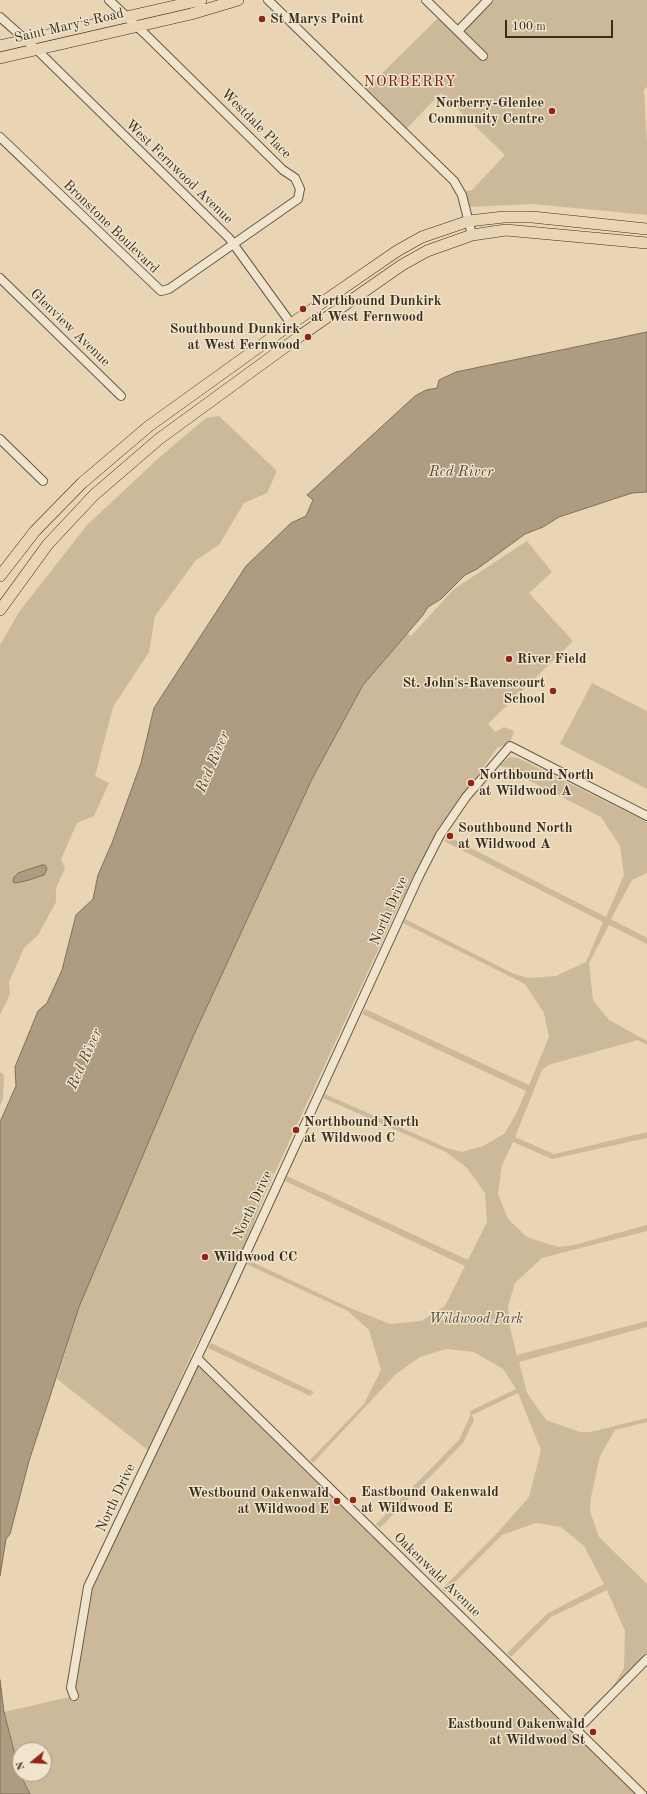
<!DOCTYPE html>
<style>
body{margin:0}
#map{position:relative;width:647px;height:1794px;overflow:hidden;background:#e9d5b4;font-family:"Old Standard TT",serif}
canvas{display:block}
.north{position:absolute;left:12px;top:1742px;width:40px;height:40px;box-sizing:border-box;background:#f1e4ce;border:1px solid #a79b88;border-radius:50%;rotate:252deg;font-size:11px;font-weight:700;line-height:16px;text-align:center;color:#392e1e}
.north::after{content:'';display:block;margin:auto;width:14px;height:18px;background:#8f2418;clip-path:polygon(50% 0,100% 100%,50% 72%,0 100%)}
.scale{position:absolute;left:505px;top:20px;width:108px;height:18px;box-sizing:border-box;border:2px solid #392e1e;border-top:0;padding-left:5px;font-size:12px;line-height:14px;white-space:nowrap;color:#392e1e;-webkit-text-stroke:3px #f1e4ce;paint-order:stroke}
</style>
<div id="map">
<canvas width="647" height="1794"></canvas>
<div class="north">N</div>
<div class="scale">100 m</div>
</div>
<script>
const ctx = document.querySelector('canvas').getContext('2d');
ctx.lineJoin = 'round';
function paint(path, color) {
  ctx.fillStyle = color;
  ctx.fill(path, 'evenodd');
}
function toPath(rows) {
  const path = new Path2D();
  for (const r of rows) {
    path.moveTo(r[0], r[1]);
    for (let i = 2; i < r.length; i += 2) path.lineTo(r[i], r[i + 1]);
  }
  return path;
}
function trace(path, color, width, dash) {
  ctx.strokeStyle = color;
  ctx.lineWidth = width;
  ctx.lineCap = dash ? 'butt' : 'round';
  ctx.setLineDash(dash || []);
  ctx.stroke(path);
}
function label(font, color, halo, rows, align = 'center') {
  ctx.font = font + ' "Old Standard TT",serif';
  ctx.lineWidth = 3;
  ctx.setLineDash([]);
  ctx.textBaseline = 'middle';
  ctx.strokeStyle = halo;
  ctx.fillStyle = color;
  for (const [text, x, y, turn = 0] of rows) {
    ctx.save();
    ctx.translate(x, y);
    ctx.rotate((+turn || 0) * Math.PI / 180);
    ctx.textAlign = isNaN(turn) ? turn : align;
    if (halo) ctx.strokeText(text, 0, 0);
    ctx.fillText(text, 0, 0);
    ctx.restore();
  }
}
const green = toPath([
 [491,0,647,0,647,87,644,90,647,143,647,215,533,204,468,207,463,192,472,190,505,155,441,93,406,129,365,90,440,16,457,33],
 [219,416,277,471,267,493,244,503,219,545,196,560,155,616,149,652,113,707,95,776,109,783,94,816,77,823,61,859,65,869,56,888,56,902,38,935,24,948,9,982,10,994,0,1015,0,645,19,612,87,525,161,456,206,418],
 [527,541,552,572,529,593,573,641,488,724,495,732,504,727,514,731,510,743,497,748,440,828,396,911,264,1196,235,1270,192,1353,149,1451,57,1379,79,1307,192,1039,312,779,363,685,407,633,411,636,454,589],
 [592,683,647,711,647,789,560,744],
 [510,757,518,758,647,822,647,873,632,880,611,919,647,938,647,944,609,925,589,963,593,1000,609,1020,647,1041,647,1045,638,1040,548,1065,542,1070,515,1137,554,1154,647,1132,647,1138,552,1159,513,1142,502,1165,498,1194,508,1219,527,1237,558,1247,574,1245,647,1225,647,1231,542,1258,515,1283,508,1306,510,1328,517,1355,647,1321,647,1327,519,1362,527,1393,546,1420,580,1432,590,1432,647,1418,647,1422,615,1430,600,1456,591,1497,590,1511,599,1537,647,1584,647,1653,610,1691,624,1668,625,1631,607,1590,551,1617,511,1657,507,1653,548,1613,604,1584,584,1546,561,1527,536,1523,502,1535,445,1592,442,1589,499,1531,529,1497,541,1450,518,1393,472,1415,474,1420,463,1443,380,1528,376,1524,459,1440,471,1414,470,1411,516,1389,503,1369,474,1352,446,1349,420,1357,396,1374,313,1463,310,1460,364,1404,381,1370,369,1330,348,1311,246,1264,248,1260,350,1308,390,1324,421,1321,445,1306,465,1266,285,1181,287,1176,468,1260,487,1222,485,1193,467,1168,446,1152,323,1098,325,1094,447,1148,462,1152,483,1146,504,1134,515,1116,526,1091,362,1014,365,1009,529,1085,549,1037,544,1013,525,984,403,923,405,919,514,974,528,978,556,976,586,962,603,922,444,841,447,836,606,917,624,875,620,846,601,817,499,765],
 [0,1072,4,1075,3,1098,0,1106],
 [211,1343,314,1392,310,1396,208,1348],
 [198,1366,616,1775,638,1794,30,1794,21,1774,44,1774,44,1750,20,1750,20,1771,4,1712,74,1696,88,1587,152,1453]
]);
const water = toPath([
 [647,332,647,492,632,493,559,517,543,527,525,534,477,569,465,575,441,599,428,607,423,615,363,685,312,779,192,1039,79,1307,29,1461,10,1534,6,1539,0,1576,0,1122,16,1086,15,1067,38,1011,47,1003,62,970,76,915,93,899,98,875,112,843,141,763,154,708,246,566,291,523,306,516,313,500,307,495,415,396,426,390,437,388,439,380,456,372,647,332],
 [42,865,45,865,47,869,44,875,29,880,16,883,13,882,14,877,18,873,42,865],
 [0,1680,4,1712,20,1774,30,1794,0,1794,0,1680]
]);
const minor = toPath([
 [268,0,454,181,462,195,472,235],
 [426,0,483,56],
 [0,17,36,49,229,238,300,336],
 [458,31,488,0],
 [0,137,161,291,169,289,298,199,300,189,295,178,283,170,144,33,109,0],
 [0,278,121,396],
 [0,439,43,481],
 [197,1358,642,1794],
 [74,1696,71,1688,88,1587,224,1301,419,876,440,835,466,797,510,746,647,816],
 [577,1730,647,1659]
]);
const major = toPath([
 [0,46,201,0],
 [0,58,191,14,238,0],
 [0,576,35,531,82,483,149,426,291,324,397,251,422,237,469,221,504,217,532,217,647,229],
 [0,610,48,544,94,495,159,439,300,336,402,265,427,251,472,235,506,230,647,243]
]);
const markers = [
 [262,19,4,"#8f2418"],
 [552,111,4,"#8f2418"],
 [303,309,4,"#8f2418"],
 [308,337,4,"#8f2418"],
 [509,659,4,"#8f2418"],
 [553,691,4,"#8f2418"],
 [471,783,4,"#8f2418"],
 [450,836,4,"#8f2418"],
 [296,1130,4,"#8f2418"],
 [205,1257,4,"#8f2418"],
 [353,1500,4,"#8f2418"],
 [337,1501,4,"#8f2418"],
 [593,1732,4,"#8f2418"]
];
const poiNames = [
 ["St Marys Point",270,19],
 ["Norberry-Glenlee",544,103,"right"],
 ["Community Centre",544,119,"right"],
 ["Northbound Dunkirk",311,301],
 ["at West Fernwood",311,317],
 ["Southbound Dunkirk",300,329,"right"],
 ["at West Fernwood",300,345,"right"],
 ["River Field",517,659],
 ["St. John's-Ravenscourt",545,683,"right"],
 ["School",545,699,"right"],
 ["Northbound North",479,775],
 ["at Wildwood A",479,791],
 ["Southbound North",458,828],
 ["at Wildwood A",458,844],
 ["Northbound North",304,1122],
 ["at Wildwood C",304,1138],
 ["Wildwood CC",213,1257],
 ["Eastbound Oakenwald",361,1492],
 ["at Wildwood E",361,1508],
 ["Westbound Oakenwald",329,1493,"right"],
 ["at Wildwood E",329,1509,"right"],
 ["Eastbound Oakenwald",585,1724,"right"],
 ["at Wildwood St",585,1740,"right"]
];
const streetNames = [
 ["Saint Mary's Road",69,26,-13],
 ["Westdale Place",256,124,45],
 ["West Fernwood Avenue",179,172,44],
 ["Bronstone Boulevard",111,227,44],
 ["Glenview Avenue",70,328,44],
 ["North Drive",389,911,-66],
 ["North Drive",253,1205,-65],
 ["North Drive",116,1498,-65],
 ["Oakenwald Avenue",437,1575,44]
];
const parkNames = [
 ["Wildwood Park",476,1319]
];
const neighbourhoodNames = [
 ["NORBERRY",410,82]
];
const waterNames = [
 ["Red River",461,472],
 ["Red River",213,762,-67],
 ["Red River",85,1059,-66]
];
paint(green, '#cbb99a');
paint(water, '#ad9c81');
trace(water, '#7f7059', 1);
trace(minor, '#655844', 10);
trace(major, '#392e1e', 12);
trace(minor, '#f1e4ce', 8);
trace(major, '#e9d5b4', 11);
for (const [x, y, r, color] of markers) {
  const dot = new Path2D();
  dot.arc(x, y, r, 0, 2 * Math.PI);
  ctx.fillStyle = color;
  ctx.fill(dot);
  trace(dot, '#f1e4ce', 1.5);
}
label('bold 14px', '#392e1e', '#f1e4ce', poiNames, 'left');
label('14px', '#392e1e', '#f1e4ce', streetNames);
label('italic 14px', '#564a37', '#f1e4ce', parkNames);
ctx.letterSpacing = '1px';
label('15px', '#7a1f14', '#f1e4ce', neighbourhoodNames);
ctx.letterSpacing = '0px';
label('italic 15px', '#564a37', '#f1e4ce', waterNames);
</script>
